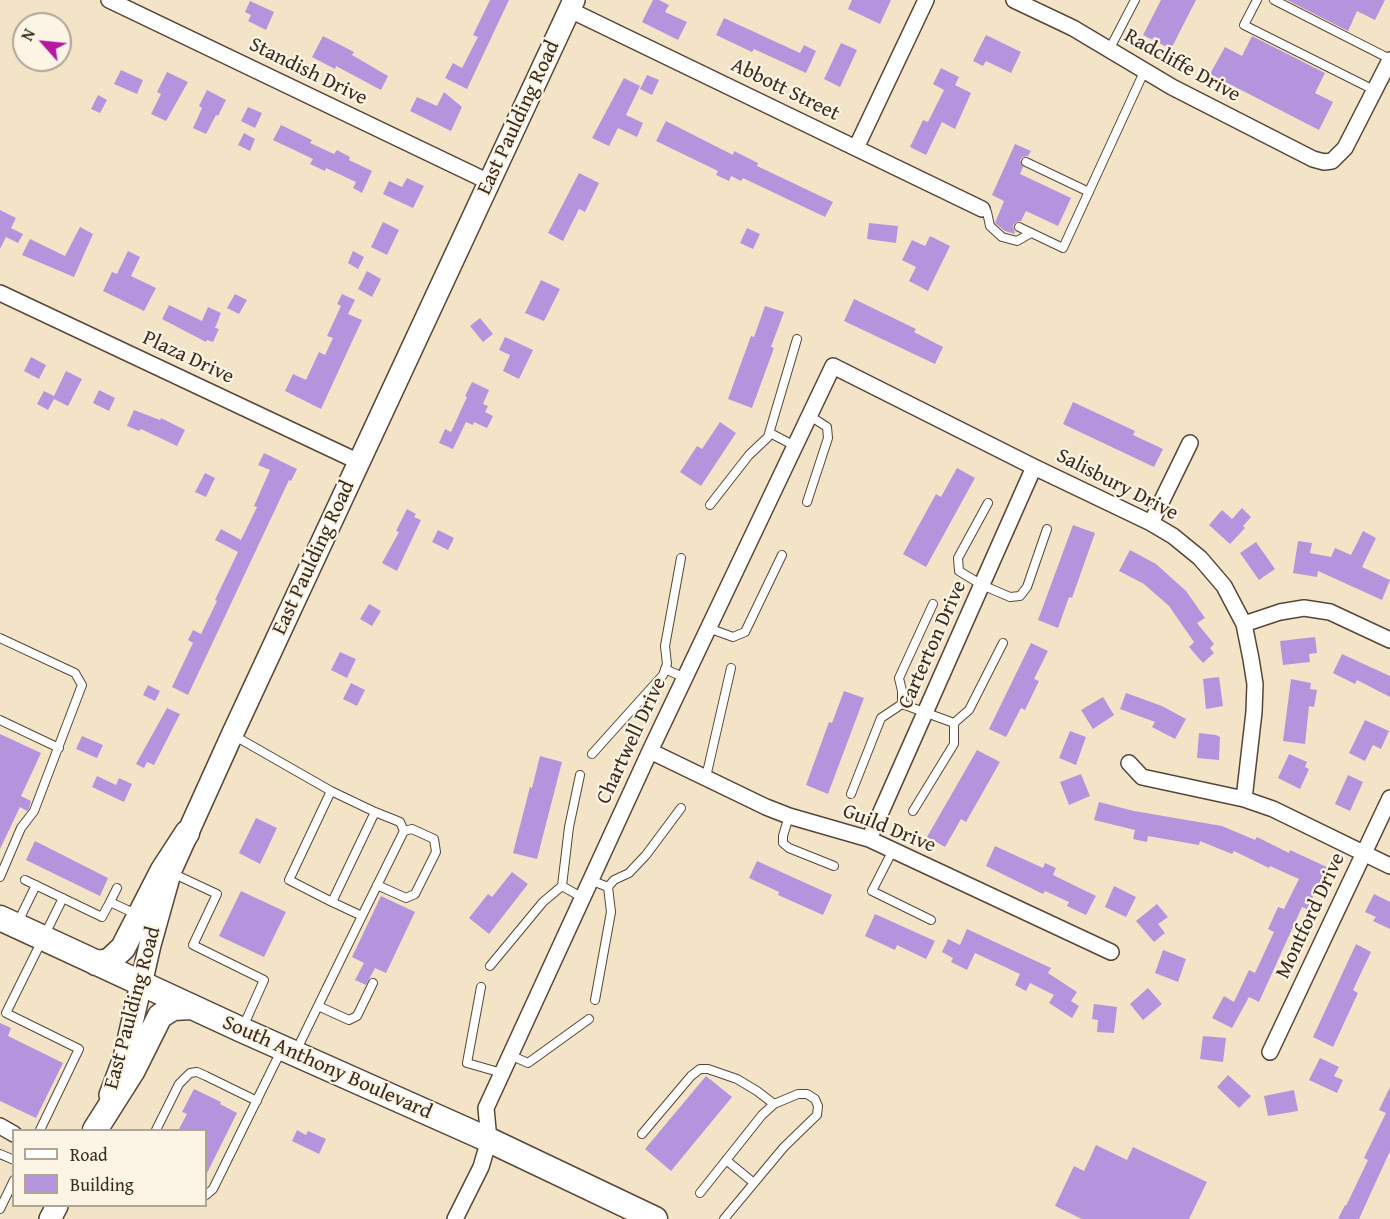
<!DOCTYPE html>
<style>
body{margin:0}
#map{position:relative;width:1390px;height:1219px;overflow:hidden;background:#f3e4c7;font-family:"Gentium Book Plus",serif}
canvas{display:block}
.legend{position:absolute;left:12px;top:1129px;width:195px;height:78px;box-sizing:border-box;background:#fcf5e5;border:2px solid #afa495;margin:0;padding:8px 10px;list-style:none;font-size:18px;color:#3b2a1e}
.legend li{display:flex;align-items:center;gap:12px;height:30px}
.legend b{width:30px;border:2px solid #afa495}
.north{position:absolute;left:12px;top:12px;width:60px;height:60px;box-sizing:border-box;background:#fcf5e5;border:2px solid #afa495;border-radius:50%;rotate:297deg;font-size:16px;font-weight:700;line-height:24px;text-align:center;color:#3b2a1e}
.north::after{content:'';display:block;margin:auto;width:21px;height:27px;background:#b5179e;clip-path:polygon(50% 0,100% 100%,50% 72%,0 100%)}
</style>
<div id="map">
<canvas width="1390" height="1219"></canvas>
<ul class="legend">
<li><b style="height:8px;background:#fff"></b>Road</li>
<li><b style="height:16px;background:#b495dd"></b>Building</li>
</ul>
<div class="north">N</div>
</div>
<script>
const ctx = document.querySelector('canvas').getContext('2d');
ctx.lineJoin = 'round';
function paint(path, color) {
  ctx.fillStyle = color;
  ctx.fill(path, 'evenodd');
}
function toPath(rows) {
  const path = new Path2D();
  for (const r of rows) {
    path.moveTo(r[0], r[1]);
    for (let i = 2; i < r.length; i += 2) path.lineTo(r[i], r[i + 1]);
  }
  return path;
}
function trace(path, color, width, dash) {
  ctx.strokeStyle = color;
  ctx.lineWidth = width;
  ctx.lineCap = dash ? 'butt' : 'round';
  ctx.setLineDash(dash || []);
  ctx.stroke(path);
}
function label(font, color, halo, rows, align = 'center') {
  ctx.font = font + ' "Gentium Book Plus",serif';
  ctx.lineWidth = 4.5;
  ctx.setLineDash([]);
  ctx.textBaseline = 'middle';
  ctx.strokeStyle = halo;
  ctx.fillStyle = color;
  for (const [text, x, y, turn = 0] of rows) {
    ctx.save();
    ctx.translate(x, y);
    ctx.rotate((+turn || 0) * Math.PI / 180);
    ctx.textAlign = isNaN(turn) ? turn : align;
    if (halo) ctx.strokeText(text, 0, 0);
    ctx.fillText(text, 0, 0);
    ctx.restore();
  }
}
const building = toPath([
 [490,0,509,0,467,89,445,78,453,63,462,68,478,37,473,35],
 [653,0,659,0,669,5,665,12,687,22,678,40,642,22],
 [852,0,891,0,880,24,848,9],
 [1161,0,1196,0,1171,49,1143,35],
 [1287,0,1385,0,1375,20,1357,11,1348,31],
 [250,1,274,12,266,30,248,21,251,15,245,12],
 [724,18,800,53,804,45,816,51,806,73,754,49,752,52,716,35],
 [986,35,1021,52,1011,73,986,61,983,66,973,61],
 [323,36,354,52,352,55,388,76,381,90,336,66,335,69,312,57],
 [1252,36,1325,73,1315,93,1333,102,1319,130,1210,74,1225,47,1242,56],
 [841,43,857,50,840,87,824,79],
 [941,68,959,77,955,85,971,93,955,129,942,122,926,155,910,147,923,120,928,122,944,90,933,84],
 [121,70,143,80,137,94,114,84],
 [167,72,188,82,166,121,151,114,161,94,157,92],
 [647,75,659,80,652,95,640,89],
 [624,78,640,86,626,115,643,123,637,137,618,128,609,146,592,138],
 [207,90,226,100,218,116,216,115,206,134,193,128,202,108,199,106],
 [444,92,462,107,451,131,410,111,417,97,437,106],
 [98,95,107,100,100,113,91,109],
 [248,107,262,113,255,128,241,121],
 [666,121,733,155,734,151,758,163,757,166,833,202,825,217,743,178,741,181,731,176,729,181,716,175,718,171,656,141],
 [281,125,312,140,310,143,334,154,337,150,350,157,349,160,372,171,362,193,353,188,356,182,326,168,325,171,310,164,313,159,273,140],
 [244,133,255,139,250,151,238,145],
 [1015,144,1031,151,1028,156,1023,157,1020,160,1023,167,1020,174,1071,198,1058,226,1026,211,1021,221,1016,222,1013,225,1015,234,1005,231,995,223,1004,201,992,195],
 [579,173,599,183,585,212,579,209,563,241,548,233],
 [407,178,424,186,413,208,383,194,389,181,402,187],
 [0,210,16,218,11,228,23,234,18,243,6,237,0,249],
 [383,222,399,230,387,255,371,247],
 [869,223,898,226,896,243,867,239],
 [80,227,93,234,74,277,22,255,30,239,65,256],
 [747,228,760,234,753,249,740,243],
 [930,236,950,246,928,291,909,281,916,267,902,260,912,240,925,246],
 [128,251,140,257,131,276,156,288,144,311,103,291,112,272,117,274],
 [353,251,364,257,358,269,348,263],
 [367,271,381,279,372,297,358,289],
 [541,280,560,289,544,321,525,313],
 [235,294,247,300,239,314,227,308],
 [342,294,355,300,348,314,362,320,321,409,285,391,293,374,306,380,319,352,325,355,333,338,327,336,341,306,337,304],
 [854,299,916,329,914,332,943,347,935,364,844,321],
 [169,305,202,321,208,307,221,313,215,328,219,329,213,342,207,340,206,342,162,319],
 [765,306,784,312,771,347,774,348,752,408,728,399,751,336,754,337],
 [480,318,493,334,483,342,470,326],
 [505,337,533,350,519,379,503,371,510,355,499,350],
 [31,357,46,365,39,379,24,371],
 [66,371,82,379,68,406,54,399,48,410,37,404,44,391,54,396],
 [472,382,489,390,483,404,488,406,485,412,493,416,487,428,474,422,473,425,466,422,453,449,439,443,445,429,451,432,467,397,465,396],
 [99,390,115,398,109,411,93,403],
 [1073,402,1135,431,1133,435,1163,449,1154,467,1063,424],
 [134,410,160,420,161,418,185,430,177,446,141,429,139,431,127,426],
 [720,422,736,433,701,486,680,472,697,446,702,449],
 [264,453,297,469,291,481,289,480,188,695,172,687,193,643,188,640,193,630,201,634,217,601,215,600,238,552,215,540,221,529,241,540,257,507,254,506,270,470,258,465],
 [957,468,975,478,926,567,903,554,936,494,941,497],
 [205,473,215,478,206,497,195,492],
 [1242,508,1251,517,1243,526,1245,528,1230,544,1209,525,1222,510,1232,519],
 [407,509,416,514,414,517,421,520,397,571,382,563,399,532,396,531],
 [1073,525,1095,533,1072,598,1069,597,1058,628,1038,620],
 [438,530,454,538,448,550,432,542],
 [1363,531,1376,538,1362,567,1390,580,1382,600,1318,571,1317,577,1293,573,1298,541,1312,543,1310,553,1331,557,1335,548,1351,555],
 [1256,542,1275,569,1259,580,1240,553],
 [1130,550,1156,564,1186,591,1205,618,1197,623,1214,644,1210,648,1214,653,1203,663,1189,647,1194,642,1169,606,1144,584,1119,571],
 [369,604,381,611,372,626,360,619],
 [1315,637,1317,653,1309,654,1310,662,1283,665,1280,641],
 [1031,643,1048,651,1034,679,1039,681,1025,710,1021,708,1006,737,989,729],
 [340,652,356,659,347,678,331,670],
 [1342,654,1390,676,1390,697,1357,680,1355,684,1333,673],
 [1219,677,1223,706,1206,709,1203,679],
 [1291,679,1311,683,1310,689,1317,690,1314,707,1309,706,1305,744,1283,741],
 [351,683,365,690,357,706,343,699],
 [148,685,160,691,155,701,143,695],
 [844,691,864,698,828,794,806,785,829,722,832,723],
 [1126,693,1162,706,1186,719,1175,739,1152,727,1155,722,1120,709],
 [1103,697,1114,715,1093,729,1081,710],
 [167,708,180,714,154,765,147,762,144,768,136,764],
 [1365,720,1389,731,1381,749,1373,745,1365,761,1349,753],
 [1070,731,1086,737,1076,765,1059,758],
 [1199,733,1216,735,1220,737,1219,760,1197,758],
 [0,734,41,753,21,796,31,801,29,808,27,811,20,807,0,849],
 [82,736,103,745,97,758,76,749],
 [977,750,1000,762,966,822,961,819,945,847,927,837],
 [1289,754,1307,762,1305,767,1309,769,1300,789,1278,778],
 [540,756,562,762,537,859,513,853,530,787,532,788],
 [1081,774,1090,796,1069,805,1060,782],
 [1348,775,1363,782,1350,811,1335,804],
 [97,776,116,785,119,778,132,784,124,802,92,787],
 [1099,802,1134,811,1222,826,1255,840,1257,837,1289,853,1290,850,1331,869,1321,890,1317,888,1307,909,1302,907,1259,1002,1249,997,1232,1028,1212,1018,1224,996,1234,1002,1249,970,1255,973,1274,932,1268,929,1278,907,1284,909,1299,879,1270,866,1269,868,1234,851,1232,854,1200,841,1199,845,1148,836,1147,842,1133,839,1135,830,1094,820],
 [256,818,277,828,260,864,239,853],
 [35,841,108,878,100,896,26,860],
 [995,846,1043,868,1045,863,1056,868,1053,875,1096,896,1086,915,1067,906,1069,902,1045,891,1043,894,986,866],
 [757,861,832,895,823,915,778,895,779,892,749,878],
 [512,872,528,884,489,934,469,918,488,894,492,897],
 [1114,886,1136,897,1126,917,1105,907],
 [241,891,286,912,264,957,219,936],
 [1374,894,1390,902,1390,929,1373,921,1376,917,1365,912],
 [381,896,415,912,386,973,375,968,366,985,355,980,364,963,352,957],
 [1157,904,1168,917,1158,924,1165,933,1154,942,1136,921],
 [875,914,935,941,926,959,897,945,895,950,865,936],
 [967,929,1051,968,1048,973,1077,992,1071,1001,1079,1006,1072,1018,1049,1003,1054,995,1030,983,1026,991,1015,985,1020,974,975,953,967,970,951,962,953,958,942,952,948,939,960,945],
 [1356,944,1371,952,1353,990,1358,993,1333,1047,1313,1037],
 [1163,950,1186,959,1178,982,1155,973],
 [1148,988,1162,1004,1143,1020,1130,1004],
 [1094,1004,1117,1007,1114,1033,1097,1032,1098,1020,1092,1019],
 [0,1023,11,1028,8,1036,63,1063,36,1118,0,1101],
 [1203,1036,1226,1038,1223,1062,1200,1059],
 [1320,1058,1339,1067,1334,1076,1343,1080,1337,1093,1309,1080],
 [1228,1075,1251,1096,1239,1108,1217,1087],
 [706,1076,732,1097,671,1171,645,1149],
 [1390,1087,1390,1151,1359,1219,1338,1219,1345,1205,1346,1206,1368,1160,1364,1158,1386,1113,1379,1110],
 [194,1089,221,1102,220,1104,237,1113,206,1175,206,1131,178,1131,187,1114,182,1112],
 [1294,1090,1298,1111,1268,1116,1264,1096],
 [297,1130,306,1135,308,1131,326,1139,319,1154,292,1141],
 [1096,1145,1127,1160,1133,1147,1207,1182,1189,1219,1082,1219,1055,1206,1074,1166,1084,1171]
]);
const lane = toPath([
 [1257,0,1244,25,1374,90],
 [1274,0,1390,59],
 [1109,50,1135,0],
 [1026,162,1089,192],
 [987,212,990,226,1002,237,1017,241,1031,233],
 [1019,227,1063,248,1144,72],
 [770,433,795,446],
 [807,502,828,438,827,427,810,416],
 [988,503,958,558,959,571,982,585,1010,597,1020,596,1027,587,1047,529],
 [710,505,749,455,768,437,797,339],
 [708,628,733,637,745,632,782,555],
 [0,638,75,673,82,685,34,811,21,828,0,877],
 [665,669,685,678],
 [902,704,954,723,969,710,1003,643],
 [0,720,59,748],
 [233,735,331,791,289,880,332,902],
 [592,754,663,675,667,664,665,646,681,558],
 [580,775,569,827,562,886,583,898],
 [706,777,731,668],
 [331,791,375,812],
 [851,794,881,718,902,704,902,691,899,678,933,604],
 [913,811,954,744,954,723],
 [789,816,783,836,783,843,789,848,834,866],
 [893,850,872,891,931,920],
 [172,873,217,894,193,945,264,980,243,1027],
 [25,880,102,917,110,902,138,915],
 [590,880,608,887,611,912,595,1000],
 [608,887,614,880,629,873,646,855,681,808],
 [110,902,117,888],
 [362,916,332,902,375,812,400,822,404,831],
 [17,924,36,885],
 [490,966,543,902,562,886],
 [481,987,467,1063,502,1073],
 [318,1006,349,1020,357,1016,373,983],
 [297,1049,362,916,404,831,412,829,434,839,436,852,415,894,406,898,377,885],
 [510,1055,528,1063,589,1019],
 [40,1130,79,1049,6,1013,63,898],
 [156,1130,179,1084,190,1073,197,1072,206,1076,257,1101],
 [642,1134,691,1076,700,1069,708,1069,737,1079,757,1091,774,1104],
 [0,1154,14,1160],
 [726,1160,754,1183],
 [700,1193,762,1115,774,1104,798,1094,807,1094,815,1099,818,1106,817,1115,784,1147,724,1219],
 [206,1195,213,1189,281,1051],
 [0,1209,14,1180]
]);
const street = toPath([
 [109,0,489,182],
 [1014,0,1073,28,1172,87,1313,159,1324,162,1332,161,1345,148,1390,60],
 [570,10,982,209],
 [856,148,926,0],
 [0,293,359,462],
 [1151,523,1190,443],
 [1244,624,1280,612,1304,608,1330,612,1390,640],
 [650,751,766,807,789,816,869,839,1111,952],
 [1129,763,1142,777,1244,799,1273,809,1390,866],
 [869,839,1034,467],
 [1270,1052,1390,798],
 [0,1126,14,1134],
 [455,1219,481,1167,489,1140,486,1108,650,751,833,366,1034,467,1151,523,1173,536,1200,558,1224,586,1244,624,1251,659,1255,684,1254,712,1244,799]
]);
const secondary = toPath([
 [110,1095,124,1058,150,945,171,870,232,735,574,0],
 [50,1219,57,1206]
]);
const primary = toPath([
 [0,918,242,1030,489,1140,655,1219],
 [96,963,109,961,123,948,163,870,187,833],
 [95,1130,133,1070,160,1016,173,1008,192,1007]
]);
const streetNames = [
 ["Radcliffe Drive",1182,66,29],
 ["Standish Drive",308,72,26],
 ["Abbott Street",785,90,26],
 ["East Paulding Road",519,118,-65],
 ["Plaza Drive",188,358,25],
 ["Salisbury Drive",1117,485,27],
 ["East Paulding Road",314,558,-65],
 ["Carterton Drive",933,645,-66],
 ["Chartwell Drive",632,741,-65],
 ["Guild Drive",889,829,22],
 ["Montford Drive",1311,916,-65],
 ["East Paulding Road",133,1008,-75],
 ["South Anthony Boulevard",327,1068,24]
];
paint(building, '#b495dd');
trace(lane, '#574637', 10);
trace(street, '#574637', 18);
trace(secondary, '#574637', 24);
trace(primary, '#574637', 27);
trace(lane, '#fff', 8);
trace(street, '#fff', 15);
trace(secondary, '#fff', 21);
trace(primary, '#fff', 24);
label('21px', '#3b2a1e', '#fcf5e5', streetNames);
</script>
